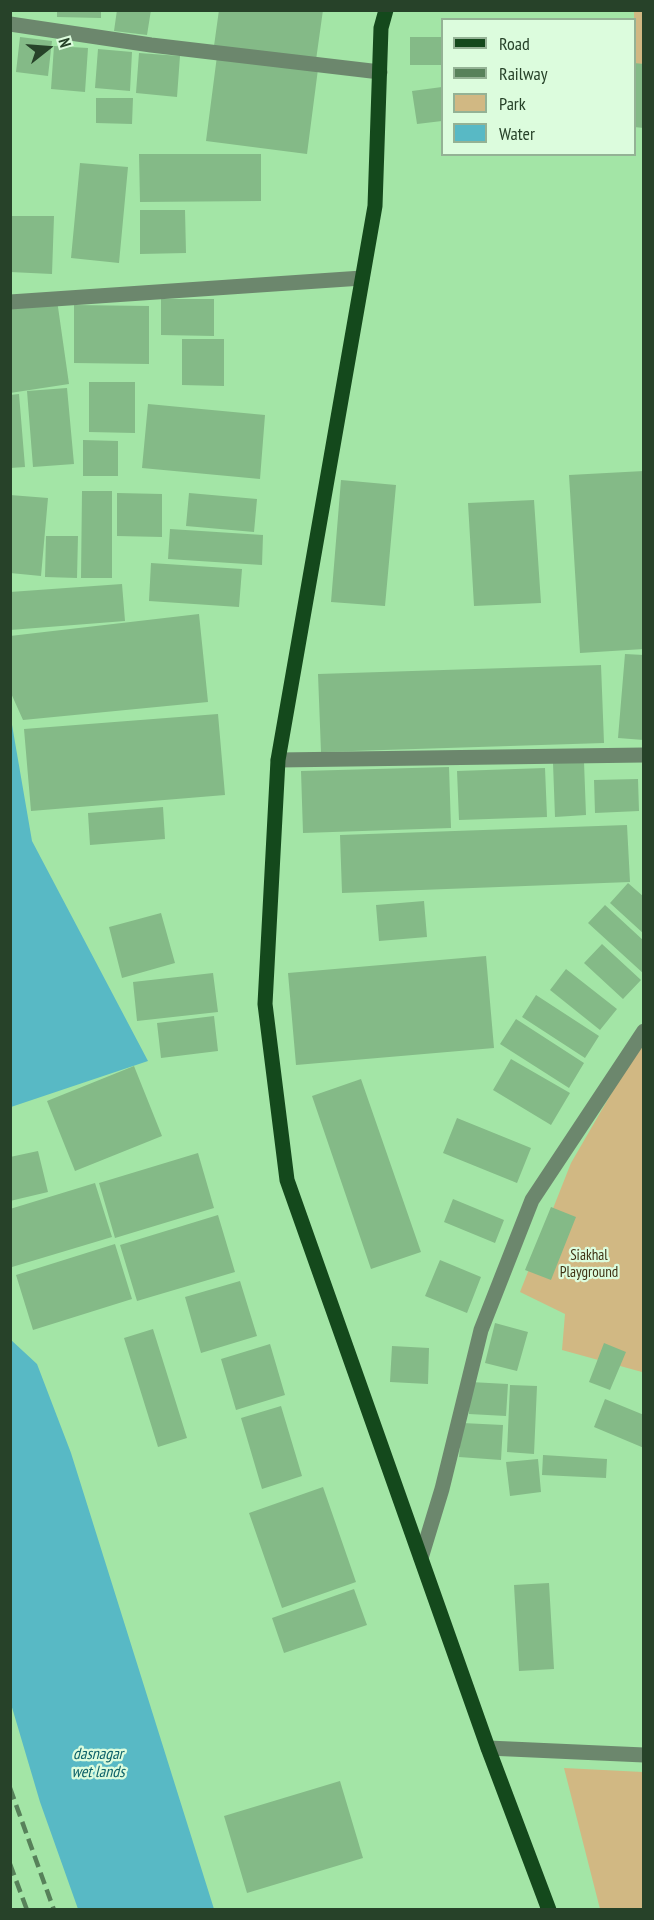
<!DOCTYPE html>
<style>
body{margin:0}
#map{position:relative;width:654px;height:1920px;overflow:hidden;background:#a3e5a6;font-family:"PT Sans Narrow",sans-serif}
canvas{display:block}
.frame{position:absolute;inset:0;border:12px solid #274229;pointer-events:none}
.legend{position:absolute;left:441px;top:18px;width:195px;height:138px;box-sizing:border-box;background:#dcfcdd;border:2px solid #94b295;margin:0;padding:8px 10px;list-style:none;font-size:18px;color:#274229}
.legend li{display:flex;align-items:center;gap:12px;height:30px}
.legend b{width:30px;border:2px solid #94b295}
.north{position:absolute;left:18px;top:18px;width:60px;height:60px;-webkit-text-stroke:4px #dcfcdd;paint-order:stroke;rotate:73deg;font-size:16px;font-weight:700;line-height:24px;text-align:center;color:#274229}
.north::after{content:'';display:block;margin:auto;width:21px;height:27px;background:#274229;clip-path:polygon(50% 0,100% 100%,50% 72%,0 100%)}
</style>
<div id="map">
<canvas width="654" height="1920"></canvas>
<div class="frame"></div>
<ul class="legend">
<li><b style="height:8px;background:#14491c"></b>Road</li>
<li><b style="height:8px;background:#57815a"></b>Railway</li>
<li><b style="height:16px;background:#d1b883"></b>Park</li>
<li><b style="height:16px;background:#58b9c5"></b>Water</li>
</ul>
<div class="north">N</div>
</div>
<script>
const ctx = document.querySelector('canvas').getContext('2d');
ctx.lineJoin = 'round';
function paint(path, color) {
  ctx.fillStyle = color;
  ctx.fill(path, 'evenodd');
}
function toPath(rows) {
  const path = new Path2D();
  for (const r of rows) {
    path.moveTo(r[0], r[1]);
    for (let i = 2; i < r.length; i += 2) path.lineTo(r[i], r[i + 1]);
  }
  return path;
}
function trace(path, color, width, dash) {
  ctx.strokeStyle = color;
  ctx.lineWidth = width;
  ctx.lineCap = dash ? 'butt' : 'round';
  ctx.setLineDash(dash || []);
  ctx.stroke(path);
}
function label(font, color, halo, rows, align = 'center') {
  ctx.font = font + ' "PT Sans Narrow",sans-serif';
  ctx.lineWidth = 4.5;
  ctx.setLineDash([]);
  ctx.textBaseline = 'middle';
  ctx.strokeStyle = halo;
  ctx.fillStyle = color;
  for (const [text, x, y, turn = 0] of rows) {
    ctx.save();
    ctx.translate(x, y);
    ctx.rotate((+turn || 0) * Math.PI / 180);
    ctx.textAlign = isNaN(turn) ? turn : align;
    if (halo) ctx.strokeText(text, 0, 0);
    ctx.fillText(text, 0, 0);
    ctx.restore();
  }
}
const green = toPath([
 [634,11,643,11,643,70,635,69],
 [643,1044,643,1370,642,1372,562,1350,565,1314,520,1292,571,1163,633,1056],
 [564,1768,643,1772,643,1909,600,1909]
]);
const water = toPath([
 [11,719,32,841,148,1061,11,1107],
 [10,1339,37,1364,71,1453,214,1909,78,1909,40,1802,11,1704]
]);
const building = toPath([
 [57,10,101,10,101,18,57,17],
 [117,10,151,10,147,35,114,31],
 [219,10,323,10,316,60,214,46],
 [20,37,52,41,48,76,16,72],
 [410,37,442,37,442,65,410,65],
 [54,46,88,48,85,92,51,89],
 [98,49,132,52,130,91,95,88],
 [139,53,180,56,177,97,136,93],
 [217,56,318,69,307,154,206,141],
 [634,63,644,64,644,128,634,127],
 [442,87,442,121,417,124,412,91],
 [96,98,133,98,132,124,96,123],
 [139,154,261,154,261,201,140,202],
 [80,163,128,167,119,263,71,258],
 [140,210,185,210,186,253,140,254],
 [11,216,54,216,52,274,10,272],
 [161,299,214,299,214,336,161,335],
 [57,300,69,384,10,393,10,306],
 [74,305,149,306,149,364,74,363],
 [182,339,224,339,224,386,182,385],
 [89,382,135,382,135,433,89,432],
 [67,388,74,464,33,467,27,391],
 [19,394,25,467,10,468,10,395],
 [148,404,265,415,260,479,142,468],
 [83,440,118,441,118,476,83,476],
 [644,471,644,649,580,653,569,475],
 [341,480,396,485,385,606,331,602],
 [82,491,112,491,112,578,81,578],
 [117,493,162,494,162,537,117,536],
 [189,493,257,499,254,532,186,526],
 [10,495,48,498,41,576,10,573],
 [534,500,541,603,474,606,468,503],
 [170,529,263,535,262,565,168,559],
 [46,536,78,536,77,578,45,577],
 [151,563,242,569,239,607,149,601],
 [122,584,125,621,10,630,10,592],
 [199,614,208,702,23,720,10,691,10,636],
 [625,654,644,655,644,740,618,738],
 [601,665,604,743,321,752,318,674],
 [218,714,225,795,31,811,24,729],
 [584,762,586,815,555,817,553,763],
 [449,767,451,828,303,833,301,771],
 [545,768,547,817,459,820,457,771],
 [638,779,639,811,595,813,594,780],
 [163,807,165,839,90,845,88,813],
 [627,825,630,882,342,893,340,835],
 [628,883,644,897,644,934,610,903],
 [424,901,427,937,379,941,376,905],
 [605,905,644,941,644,974,588,923],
 [161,913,175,963,122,978,109,927],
 [602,944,641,980,623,999,584,963],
 [486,956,494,1048,296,1065,288,973],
 [566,969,617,1009,600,1030,550,990],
 [213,973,218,1012,137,1021,133,982],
 [536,995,599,1036,585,1058,522,1017],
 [214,1016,218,1051,161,1058,157,1023],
 [516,1019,584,1063,569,1088,500,1044],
 [511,1059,570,1093,551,1125,493,1090],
 [134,1066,162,1136,75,1171,47,1101],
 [361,1079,421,1252,371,1269,312,1096],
 [457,1118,531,1148,517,1183,443,1153],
 [38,1151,48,1192,10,1201,10,1157],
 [198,1153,214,1208,115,1238,99,1183],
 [95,1183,112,1237,12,1267,10,1209],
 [453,1199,504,1220,495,1243,444,1222],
 [551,1207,576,1217,551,1280,525,1270],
 [218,1215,235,1272,137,1301,120,1245],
 [115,1244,132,1299,33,1330,16,1275],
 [440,1260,481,1277,467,1313,425,1296],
 [240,1281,257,1336,201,1353,185,1297],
 [495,1323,528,1332,517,1371,485,1363],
 [153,1329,187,1438,158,1447,124,1338],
 [604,1343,626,1352,610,1390,589,1382],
 [270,1344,285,1395,236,1410,221,1359],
 [392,1346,429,1348,428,1384,390,1382],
 [470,1382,508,1384,506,1416,469,1414],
 [510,1385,537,1386,534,1454,507,1452],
 [605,1399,644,1415,644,1448,594,1427],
 [281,1406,302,1476,262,1489,241,1418],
 [462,1423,503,1425,501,1460,459,1457],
 [543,1455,607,1459,606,1478,542,1475],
 [538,1459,541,1492,510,1496,506,1462],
 [323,1487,356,1582,282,1608,249,1513],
 [549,1583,554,1669,519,1671,514,1585],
 [354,1589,367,1625,284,1653,272,1618],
 [340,1781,363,1858,247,1893,224,1816]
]);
const minor = toPath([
 [10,24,151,45,380,72],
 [10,302,362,278],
 [278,760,644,755],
 [421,1558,442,1489,481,1330,532,1200,644,1031],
 [488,1748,644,1755]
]);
const major = toPath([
 [386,10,381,28,375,206,278,760,265,1004,287,1180,488,1748,549,1910]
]);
const rail = toPath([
 [10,1788,54,1910],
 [10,1864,27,1910]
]);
const parkNames = [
 ["Siakhal",589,1256],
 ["Playground",589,1273]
];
const waterNames = [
 ["dasnagar",98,1754],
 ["wet lands",98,1772]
];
paint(green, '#d1b883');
paint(water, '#58b9c5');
paint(building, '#84ba87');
trace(minor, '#6c876d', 15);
trace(major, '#14491c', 15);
trace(rail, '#57815a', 4.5, [12, 6]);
label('15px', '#3f3214', '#dcfcdd', parkNames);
label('italic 16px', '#0c6169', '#dcfcdd', waterNames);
</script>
